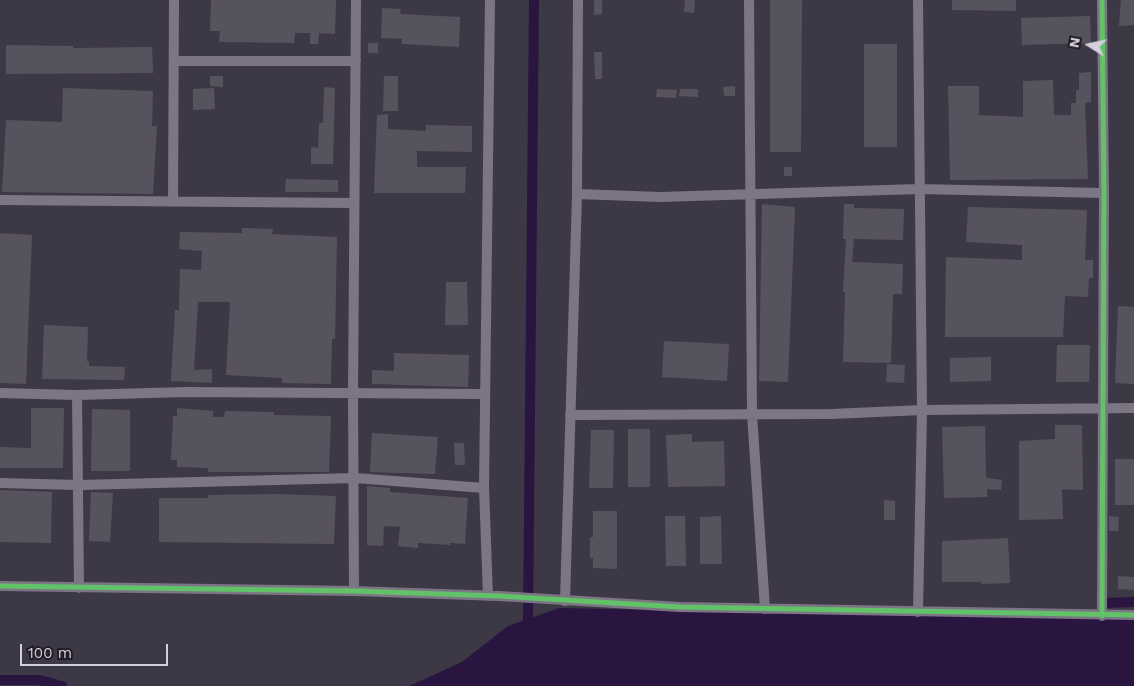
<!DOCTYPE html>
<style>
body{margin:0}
#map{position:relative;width:1134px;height:686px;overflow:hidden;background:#3d3845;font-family:"Work Sans",sans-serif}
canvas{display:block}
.north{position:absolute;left:1064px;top:20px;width:50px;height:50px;-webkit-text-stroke:4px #211d27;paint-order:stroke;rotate:280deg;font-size:14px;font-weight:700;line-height:20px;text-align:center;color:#d5d0de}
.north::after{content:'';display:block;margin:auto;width:18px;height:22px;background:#d5d0de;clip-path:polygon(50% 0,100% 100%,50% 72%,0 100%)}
.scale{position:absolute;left:20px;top:644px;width:148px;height:22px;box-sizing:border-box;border:2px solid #d5d0de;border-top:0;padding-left:6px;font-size:15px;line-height:18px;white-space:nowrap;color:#d5d0de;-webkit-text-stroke:4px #211d27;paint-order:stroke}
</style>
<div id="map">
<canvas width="1134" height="686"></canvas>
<div class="north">N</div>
<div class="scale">100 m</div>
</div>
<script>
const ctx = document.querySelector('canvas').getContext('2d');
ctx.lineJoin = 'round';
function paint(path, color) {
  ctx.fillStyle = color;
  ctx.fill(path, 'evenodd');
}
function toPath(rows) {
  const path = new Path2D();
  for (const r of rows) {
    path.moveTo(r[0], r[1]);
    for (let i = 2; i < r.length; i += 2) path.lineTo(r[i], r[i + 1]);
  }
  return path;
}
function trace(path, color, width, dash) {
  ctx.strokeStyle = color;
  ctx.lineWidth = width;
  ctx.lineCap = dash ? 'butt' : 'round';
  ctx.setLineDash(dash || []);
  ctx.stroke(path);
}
const water = toPath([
 [559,608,1134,619,1134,686,409,686,462,662,508,626]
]);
const canal = toPath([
 [1104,603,1134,602],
 [528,619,534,0],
 [0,680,40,680,62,686]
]);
const building = toPath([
 [211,0,336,0,335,34,319,33,318,44,310,44,310,33,295,33,294,43,219,42,220,31,210,31],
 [594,0,602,0,602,14,594,15],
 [685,0,695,0,694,13,684,12],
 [770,0,802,0,801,152,770,152],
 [952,0,1016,0,1016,11,952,10],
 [1121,0,1134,0,1134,25,1119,26],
 [382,8,401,9,400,14,460,17,459,47,402,44,402,39,381,38],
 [1090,16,1091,43,1022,45,1021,18],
 [368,43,378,43,378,53,368,53],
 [864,44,897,44,897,147,864,147],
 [6,45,73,46,73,48,152,47,153,73,6,74],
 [594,52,602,52,602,79,595,79],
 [1091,72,1091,102,1085,103,1088,179,950,180,948,86,979,86,979,115,1023,117,1023,81,1053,80,1054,115,1071,115,1071,103,1076,103,1076,90,1079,90,1079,73],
 [210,76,223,76,223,87,210,86],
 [384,76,398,76,398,111,383,111],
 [735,86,735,96,724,96,723,87],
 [324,87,335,88,333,164,311,164,311,147,318,148,319,123,323,123],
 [63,88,153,91,152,126,157,126,153,194,2,192,6,120,62,122],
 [214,88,215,109,193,110,193,89],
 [657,89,677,90,676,98,656,97],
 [680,89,698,89,698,97,679,96],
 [388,114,388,129,426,131,426,125,472,126,472,152,417,151,417,167,466,167,465,193,374,193,377,115],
 [784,167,792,167,792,176,784,176],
 [286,179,338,180,338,192,285,192],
 [762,204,795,207,788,382,759,381],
 [844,204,854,204,854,208,904,209,903,240,854,239,852,262,903,264,902,294,893,294,891,363,843,362,845,292,843,292,846,239,843,239],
 [968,207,1087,210,1085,260,1093,260,1093,278,1089,278,1088,297,1065,296,1063,337,945,337,946,257,1022,260,1022,245,966,242],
 [242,228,273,229,272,234,337,237,335,339,332,339,331,384,282,383,282,378,226,375,230,302,198,302,194,370,212,369,212,383,171,381,175,310,179,310,180,269,201,270,202,251,179,249,180,232,242,233],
 [0,233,32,235,26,384,0,383],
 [446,282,467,282,468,325,445,325],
 [1118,306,1134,307,1134,384,1115,383],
 [44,325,88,327,87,361,89,361,89,366,125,367,124,380,42,379],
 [664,341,729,344,727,381,662,377],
 [1057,345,1090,345,1089,382,1056,382],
 [394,353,469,355,468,387,372,384,372,370,394,371],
 [991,357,991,381,950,382,950,358],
 [887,364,905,365,904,383,886,382],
 [31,408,64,408,63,468,0,468,0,447,31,448],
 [177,408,213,411,213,417,224,417,225,411,274,412,274,415,331,416,329,472,208,472,208,468,177,467,177,460,171,460,173,416,177,416],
 [92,409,130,410,130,471,91,471],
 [1055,425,1082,425,1083,490,1062,489,1063,519,1019,520,1019,441,1055,439],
 [985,426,986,478,1002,480,1001,490,987,489,987,497,944,498,942,427],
 [628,429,650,429,650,487,628,487],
 [591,430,614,430,613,488,589,488],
 [372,433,438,437,435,474,370,472],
 [692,434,692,442,724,441,725,486,668,487,666,435],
 [454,443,464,443,465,465,455,465],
 [1115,459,1134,459,1134,505,1115,505],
 [367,486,390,488,390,492,468,498,465,544,450,543,450,545,418,543,418,548,398,546,400,527,384,526,383,546,367,545],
 [0,490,52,492,51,543,0,542],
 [91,492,113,493,110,542,89,541],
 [274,494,336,496,334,544,159,542,159,498,208,498,208,495],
 [884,500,895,501,895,520,884,520],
 [593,511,617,511,617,569,593,568,593,558,590,558,590,537,593,537],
 [665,516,685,516,686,566,666,566],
 [721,516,722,564,700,564,700,517],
 [1109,516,1119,517,1118,531,1109,531],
 [1008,538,1010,583,981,584,981,582,942,582,942,541],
 [1118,576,1134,577,1134,590,1118,589]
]);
const minor = toPath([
 [749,0,752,414,765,609],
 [174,61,356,61],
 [577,194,660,197,919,189,1104,193],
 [0,200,354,203],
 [173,201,174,0],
 [0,393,77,395,187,392,484,394],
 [77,395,79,588],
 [570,415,831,414,922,410,1134,408],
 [0,483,79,485,355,478,484,488],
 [0,586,354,591,499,596,680,607,1134,615],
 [354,591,353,394,356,0],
 [488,596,484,488,490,0],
 [565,601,577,194,578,0],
 [918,612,922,410,918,0],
 [1102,616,1104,193,1102,0]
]);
const cycleway = toPath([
 [0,586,354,591,499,596,680,607,1134,615],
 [1102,616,1104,193,1102,0]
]);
paint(water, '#291540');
trace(canal, '#291540', 10);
paint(building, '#57535e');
trace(minor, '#7c7684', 10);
trace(cycleway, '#61c268', 5);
</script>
